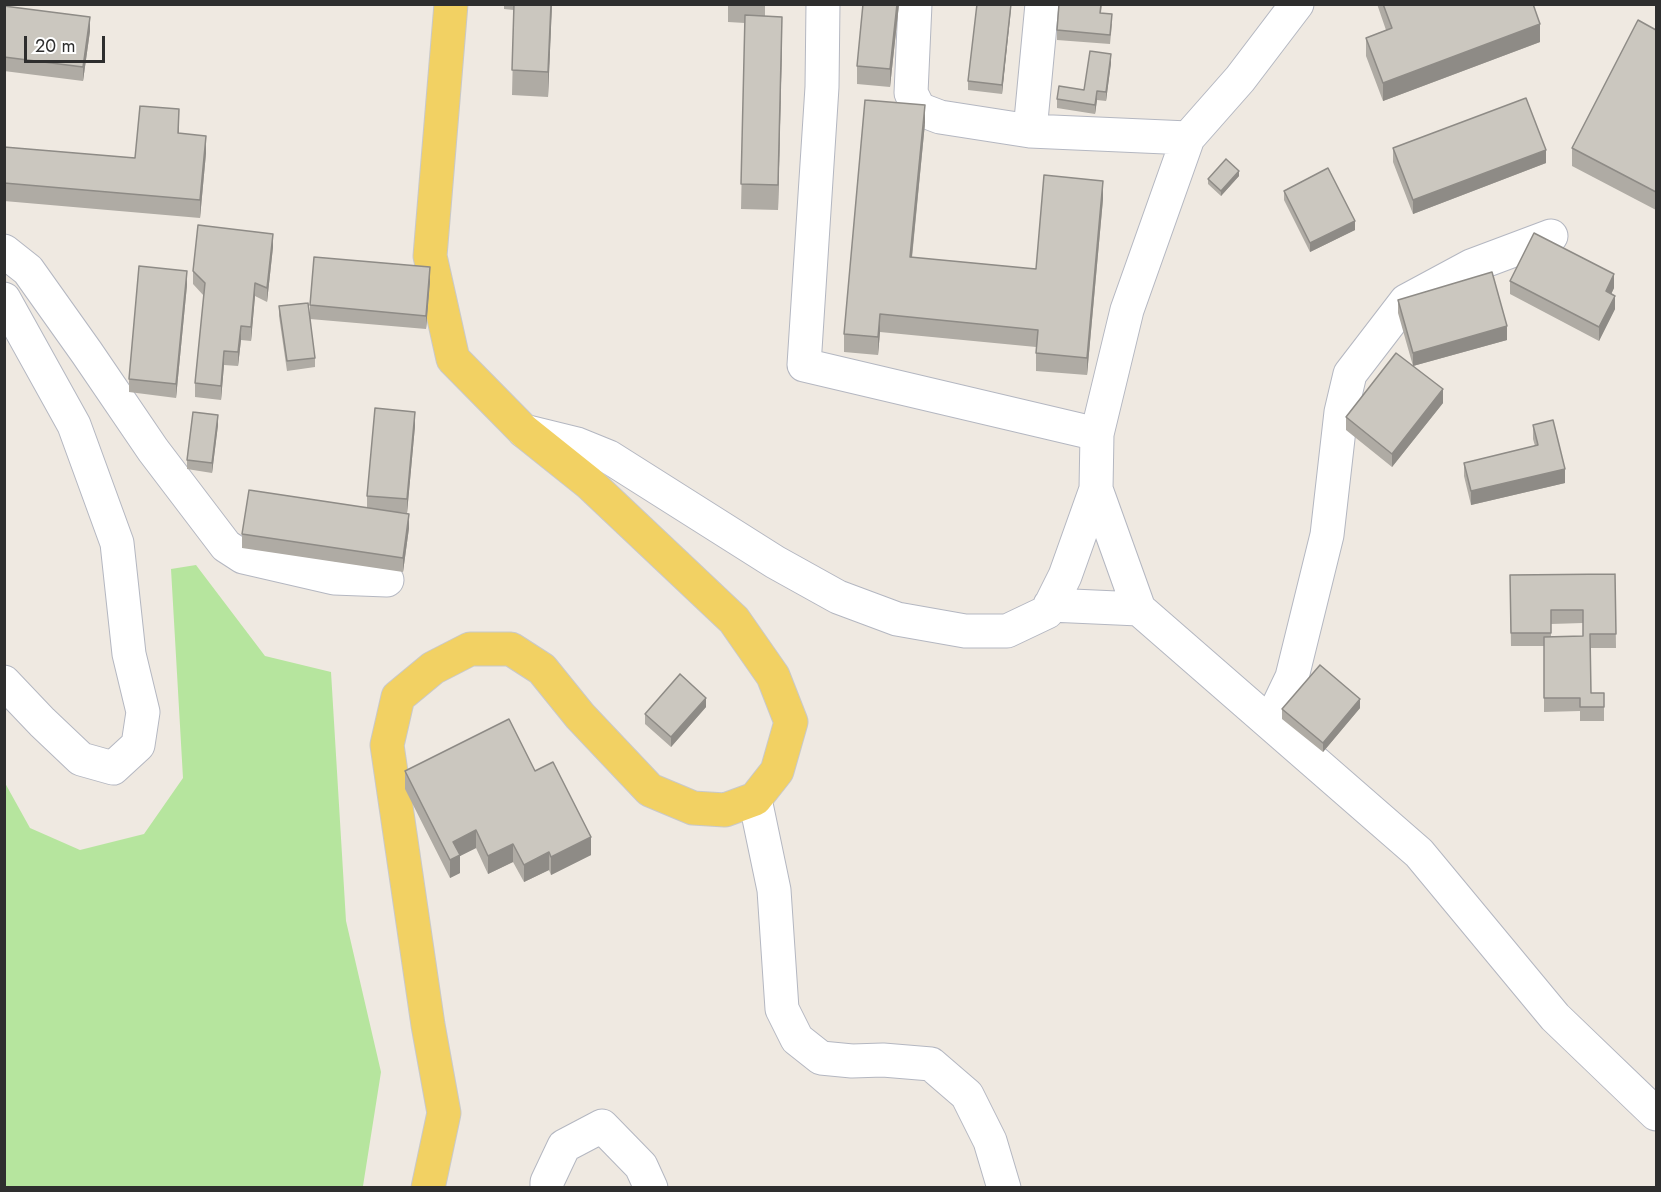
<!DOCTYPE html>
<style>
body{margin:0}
#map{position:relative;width:1661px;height:1192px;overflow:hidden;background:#efe9e1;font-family:Jost,sans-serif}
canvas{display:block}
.frame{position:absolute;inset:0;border:6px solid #2e2e2e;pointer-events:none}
.scale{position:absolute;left:24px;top:36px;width:81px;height:27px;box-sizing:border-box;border:3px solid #2e2e2e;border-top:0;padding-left:8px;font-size:18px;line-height:21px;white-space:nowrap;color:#2e2e2e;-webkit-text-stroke:4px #fff;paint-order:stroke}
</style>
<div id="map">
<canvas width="1661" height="1192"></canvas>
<div class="frame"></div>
<div class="scale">20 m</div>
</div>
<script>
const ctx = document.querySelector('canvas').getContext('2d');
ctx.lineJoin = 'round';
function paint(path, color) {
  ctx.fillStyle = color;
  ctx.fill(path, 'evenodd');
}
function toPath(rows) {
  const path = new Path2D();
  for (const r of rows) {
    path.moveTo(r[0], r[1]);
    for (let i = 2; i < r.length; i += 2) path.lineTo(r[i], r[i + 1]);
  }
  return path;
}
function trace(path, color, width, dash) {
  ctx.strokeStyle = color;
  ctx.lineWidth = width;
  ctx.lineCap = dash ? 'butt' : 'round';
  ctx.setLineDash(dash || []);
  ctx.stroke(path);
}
const green = toPath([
 [196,565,265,656,331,672,346,921,381,1072,363,1186,362,1188,5,1187,5,783,30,828,80,850,144,834,183,778,171,569]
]);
const minor = toPath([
 [823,4,822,87,804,365,1097,434],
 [915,4,911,93,919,109,940,117,1030,131,1188,138],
 [1030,131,1042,4],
 [4,251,28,270,87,353,153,450,226,546,243,557,334,578,387,580],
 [4,299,74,425,117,543,129,654,143,712,138,745,113,768,81,759,42,722,4,682],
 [524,431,577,444,609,457,775,562,838,597,897,619,965,631,1007,631,1047,612,1065,576,1096,489,1097,434,1127,310,1188,138,1240,79,1297,4],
 [1050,605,1139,609,1096,489],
 [1139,609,1419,853,1555,1017,1656,1114],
 [1270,723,1292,677,1327,535,1341,412,1350,374,1406,301,1471,266,1551,236]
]);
const tertiary = toPath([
 [755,799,774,890,782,1009,797,1039,821,1058,852,1061,883,1060,931,1064,967,1095,990,1141,1004,1188],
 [547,1188,547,1182,564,1146,602,1126,641,1166,651,1188]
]);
const primary = toPath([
 [428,1188,444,1113,428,1025,387,745,398,697,433,668,470,649,511,649,542,669,580,716,650,790,693,808,725,810,755,799,777,771,791,722,773,676,734,620,589,483,524,431,453,359,430,256,451,4]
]);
const wall = toPath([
 [504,4,552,4,548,97,512,95,514,10,504,9],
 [728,4,765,4,765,16,782,42,778,210,741,209,745,23,728,22],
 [899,4,890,87,857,84,857,66],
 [1011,4,1002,94,968,90,968,81],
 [1102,4,1101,13,1112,24,1110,44,1057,40,1057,30],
 [1377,4,1533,4,1540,42,1383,101,1366,56,1366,38,1386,30],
 [4,6,90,31,83,81,4,71],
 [1656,30,1656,210,1572,166,1572,148],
 [1111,63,1106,101,1097,100,1095,114,1057,108,1057,99,1084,90],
 [925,123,912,258,1036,269,1103,199,1087,375,1036,371,1036,347,880,332,878,355,844,352,844,334],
 [179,127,179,133,206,153,200,218,4,201,4,147,135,158],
 [1393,148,1546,163,1413,214,1393,162],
 [1239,176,1221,196,1208,184,1208,179],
 [1284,191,1355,230,1310,252,1284,200],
 [273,247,267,302,255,296,251,341,241,340,238,366,224,365,221,400,195,397,195,383,204,296,193,284,193,271],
 [430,281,426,329,310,319,315,358,315,367,287,371,279,316,279,306,310,319,310,305],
 [1510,281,1614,288,1611,294,1615,309,1599,341,1510,294],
 [187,285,176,398,129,392,129,379],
 [1398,300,1507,340,1413,366,1443,403,1392,467,1346,430,1346,417,1413,366,1398,313],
 [218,425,212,473,187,469,187,460],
 [1533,425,1565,483,1471,505,1464,476,1464,463,1535,446,1533,439],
 [415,426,407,513,392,512,409,528,403,572,242,548,242,534,367,508,367,496],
 [1615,574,1616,648,1590,648,1591,693,1604,693,1604,721,1580,721,1580,711,1544,712,1544,646,1511,646,1510,575],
 [1583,623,1583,636,1551,637,1551,624],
 [706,707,671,747,645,724,645,714],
 [1360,708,1323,752,1282,719,1282,709],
 [405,771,535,771,591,855,551,875,549,870,524,882,513,862,488,874,476,848,460,856,460,873,450,878,405,789]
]);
const shadedWall = toPath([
 [551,4,552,4,548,97,548,72],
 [897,4,899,4,890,87,890,69],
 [1011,4,1011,9,1002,94,1002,85],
 [90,17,90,31,83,81,83,67],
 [782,17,782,42,778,210,778,185],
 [1540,24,1540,42,1383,101,1383,83],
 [1111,54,1111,63,1106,101,1106,92],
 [1097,91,1097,100,1095,114,1095,105],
 [925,105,925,123,910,275,910,257],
 [179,109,179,127,178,151,178,133],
 [206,136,206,153,200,218,200,200],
 [1546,150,1546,163,1413,214,1413,200],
 [1239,171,1239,176,1221,196,1221,191],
 [1103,181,1103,199,1087,375,1087,358],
 [1355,221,1355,230,1310,252,1310,243],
 [273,234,273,247,267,302,267,288],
 [430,267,430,281,426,329,426,316],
 [187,271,187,285,176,398,176,384],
 [1614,274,1614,288,1606,305,1606,291],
 [255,283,255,296,251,341,251,327],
 [1615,296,1615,309,1599,341,1599,327],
 [880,314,880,332,878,355,878,337],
 [241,326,241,340,238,366,238,352],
 [1507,326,1507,340,1413,366,1413,353],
 [224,351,224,365,221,400,221,386],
 [1443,389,1443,403,1392,467,1392,454],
 [415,412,415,426,407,513,407,499],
 [218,415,218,425,212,473,212,463],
 [1565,469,1565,483,1471,505,1471,491],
 [409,514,409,528,403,572,403,558],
 [706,698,706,707,671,747,671,737],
 [1360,699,1360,708,1323,752,1323,743],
 [476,830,476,848,460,856,460,873,450,878,450,860,453,842],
 [591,837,591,855,551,875,551,857],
 [513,844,513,862,488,874,488,856],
 [549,852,549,870,524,882,524,865]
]);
const building = toPath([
 [514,4,551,4,548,72,512,70,514,4],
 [863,4,897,4,890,69,857,66,863,4],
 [977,4,1011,4,1002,85,968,81,977,4],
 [1059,4,1101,4,1100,13,1112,14,1110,35,1057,30,1059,4],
 [1383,4,1533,4,1540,24,1383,83,1366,38,1392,28,1383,4],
 [4,6,90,17,83,67,4,57,4,6],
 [745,15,782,17,778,185,741,184,745,15],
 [1638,20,1656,30,1656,192,1572,148,1638,20],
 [1090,51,1111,54,1106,92,1097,91,1095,105,1057,99,1059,86,1084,90,1090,51],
 [1526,98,1546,150,1413,200,1393,148,1526,98],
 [865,100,925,105,910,257,1036,269,1044,175,1103,181,1087,358,1036,353,1038,330,880,314,878,337,844,334,865,100],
 [140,106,179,109,178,133,206,136,200,200,4,183,4,147,135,158,140,106],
 [1226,159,1239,171,1221,191,1208,179,1226,159],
 [1328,168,1355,221,1310,243,1284,191,1328,168],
 [198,225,273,234,267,288,255,283,251,327,241,326,238,352,224,351,221,386,195,383,205,283,193,271,198,225],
 [1534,233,1614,274,1606,291,1615,296,1599,327,1510,281,1534,233],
 [314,257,430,267,426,316,310,305,314,257],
 [139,266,187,271,176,384,129,379,139,266],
 [1492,272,1507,326,1413,353,1398,300,1492,272],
 [308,303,315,358,287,361,279,306,308,303],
 [1396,353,1443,389,1392,454,1346,417,1396,353],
 [375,408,415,412,407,499,367,496,375,408],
 [193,412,218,415,212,463,187,460,193,412],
 [1553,420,1565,469,1471,491,1464,463,1538,445,1533,425,1553,420],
 [249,490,409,514,403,558,242,534,249,490],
 [1615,574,1616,634,1590,634,1591,693,1604,693,1604,707,1580,707,1580,698,1544,698,1544,637,1583,636,1583,610,1551,610,1551,633,1511,633,1510,575,1615,574],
 [1320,665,1360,699,1323,743,1282,709,1320,665],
 [680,674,706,698,671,737,645,714,680,674],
 [509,719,535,771,553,762,591,837,551,857,549,852,524,865,513,844,488,856,476,830,453,842,460,855,450,860,405,771,509,719]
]);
paint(green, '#b6e59e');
trace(minor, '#b4b7c1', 35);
trace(tertiary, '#b4b7c1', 35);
trace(primary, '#c9c9c9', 35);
trace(minor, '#fff', 33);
trace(tertiary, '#fff', 33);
trace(primary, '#f2d163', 33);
paint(wall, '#afaba4');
paint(shadedWall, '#8e8b86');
paint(building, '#cbc7bf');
trace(building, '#8e8b86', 1.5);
</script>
